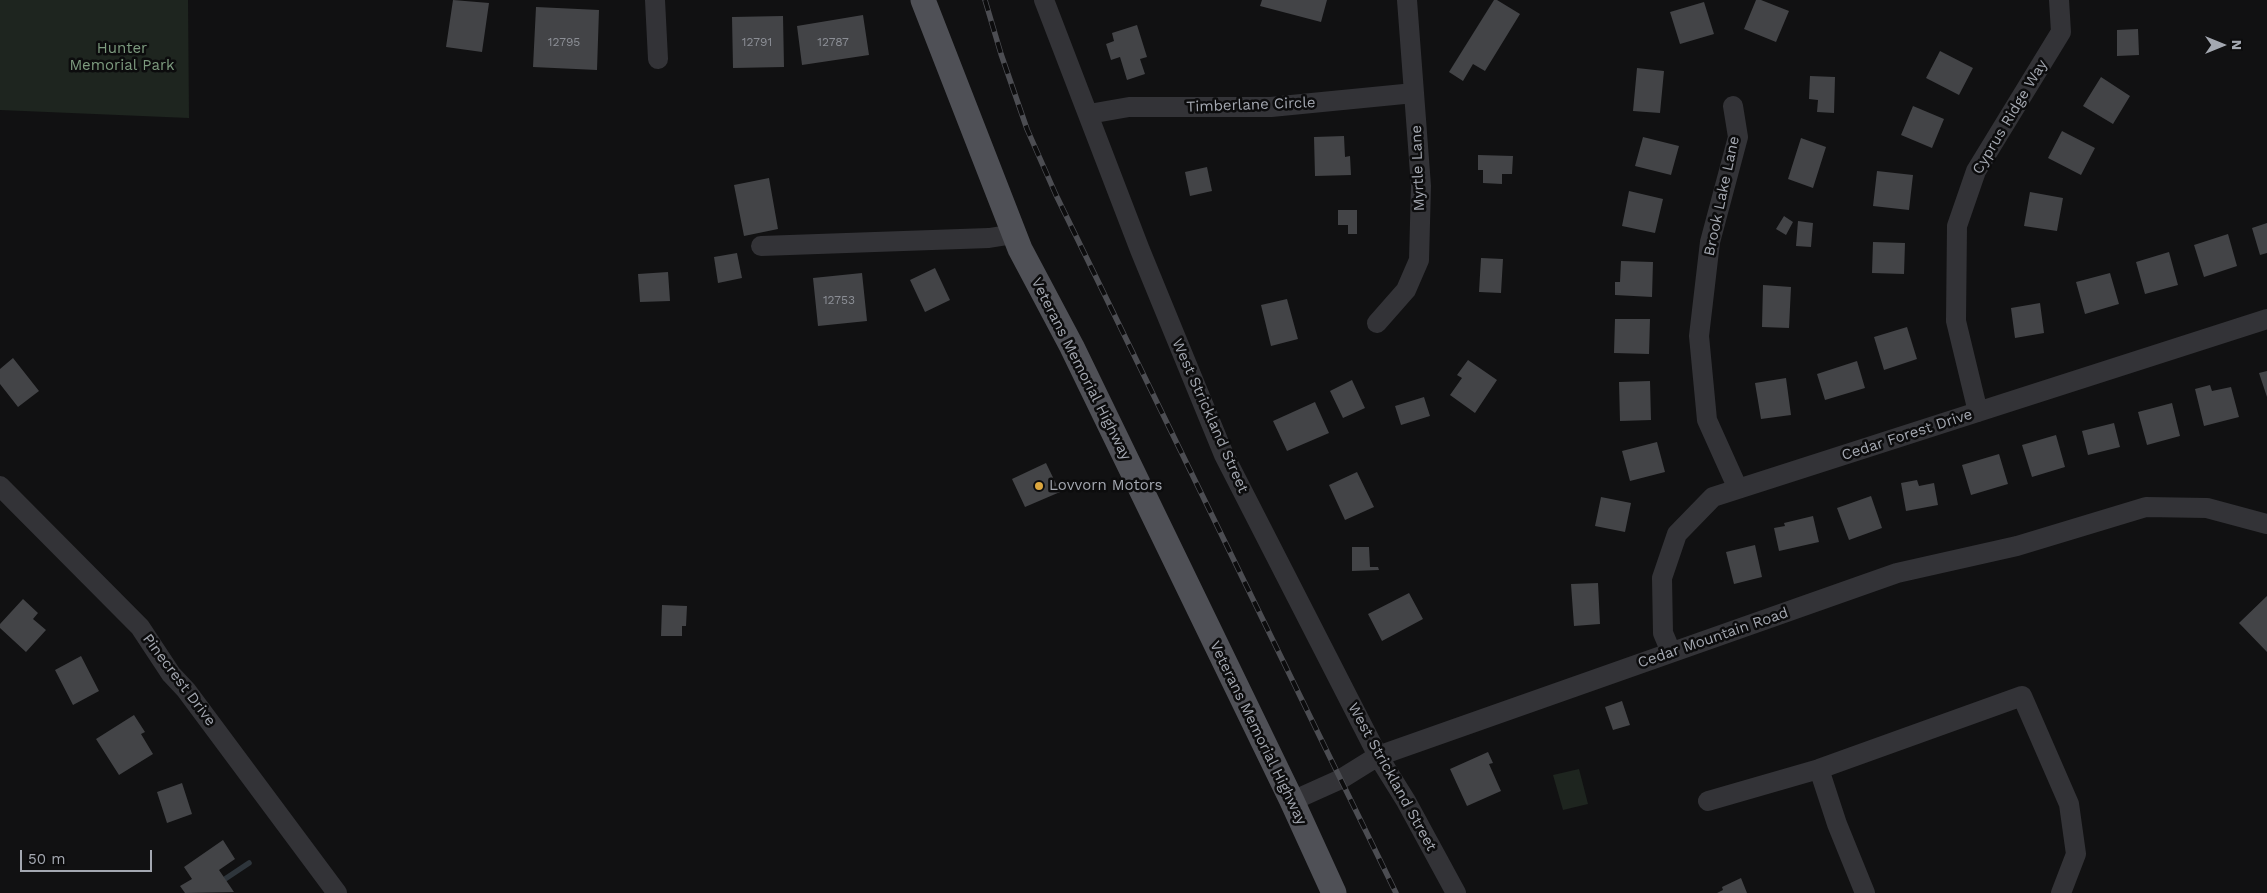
<!DOCTYPE html>
<style>
body{margin:0}
#map{position:relative;width:2267px;height:893px;overflow:hidden;background:#111112;font-family:"Work Sans",sans-serif}
canvas{display:block}
.north{position:absolute;left:2197px;top:20px;width:50px;height:50px;-webkit-text-stroke:4px #0c0c0d;paint-order:stroke;rotate:90deg;font-size:14px;font-weight:700;line-height:20px;text-align:center;color:#a4a8b1}
.north::after{content:'';display:block;margin:auto;width:18px;height:22px;background:#a4a8b1;clip-path:polygon(50% 0,100% 100%,50% 72%,0 100%)}
.scale{position:absolute;left:20px;top:850px;width:132px;height:22px;box-sizing:border-box;border:2px solid #a4a8b1;border-top:0;padding-left:6px;font-size:15px;line-height:18px;white-space:nowrap;color:#a4a8b1;-webkit-text-stroke:4px #0c0c0d;paint-order:stroke}
</style>
<div id="map">
<canvas width="2267" height="893"></canvas>
<div class="north">N</div>
<div class="scale">50 m</div>
</div>
<script>
const ctx = document.querySelector('canvas').getContext('2d');
ctx.lineJoin = 'round';
function paint(path, color) {
  ctx.fillStyle = color;
  ctx.fill(path, 'evenodd');
}
function toPath(rows) {
  const path = new Path2D();
  for (const r of rows) {
    path.moveTo(r[0], r[1]);
    for (let i = 2; i < r.length; i += 2) path.lineTo(r[i], r[i + 1]);
  }
  return path;
}
function trace(path, color, width, dash) {
  ctx.strokeStyle = color;
  ctx.lineWidth = width;
  ctx.lineCap = dash ? 'butt' : 'round';
  ctx.setLineDash(dash || []);
  ctx.stroke(path);
}
function label(font, color, halo, rows, align = 'center') {
  ctx.font = font + ' "Work Sans",sans-serif';
  ctx.lineWidth = 5;
  ctx.setLineDash([]);
  ctx.textBaseline = 'middle';
  ctx.strokeStyle = halo;
  ctx.fillStyle = color;
  for (const [text, x, y, turn = 0] of rows) {
    ctx.save();
    ctx.translate(x, y);
    ctx.rotate((+turn || 0) * Math.PI / 180);
    ctx.textAlign = isNaN(turn) ? turn : align;
    if (halo) ctx.strokeText(text, 0, 0);
    ctx.fillText(text, 0, 0);
    ctx.restore();
  }
}
const green = toPath([
 [0,0,188,0,189,118,0,110],
 [1579,769,1588,804,1563,810,1553,775]
]);
const stream = toPath([
 [219,883,249,863]
]);
const building = toPath([
 [453,0,489,3,482,52,446,47],
 [1262,0,1327,0,1321,22,1260,6],
 [1494,0,1497,0,1520,14,1485,71,1473,64,1463,81,1449,72],
 [1756,0,1761,0,1789,11,1776,42,1744,29],
 [1704,2,1714,34,1680,44,1670,12],
 [536,7,599,10,597,70,533,67],
 [863,15,869,55,802,65,797,26],
 [783,16,784,67,733,68,732,17],
 [1137,25,1147,57,1140,59,1145,74,1127,80,1120,57,1111,60,1106,44,1114,41,1112,33],
 [2138,29,2139,55,2117,56,2117,30],
 [1940,51,1973,68,1959,95,1926,78],
 [1637,68,1664,71,1660,113,1633,111],
 [1810,76,1835,77,1834,113,1817,112,1818,100,1809,99],
 [2101,77,2130,96,2113,124,2083,106],
 [1913,106,1944,119,1932,148,1901,135],
 [2062,131,2095,148,2081,175,2048,158],
 [1344,136,1345,157,1350,156,1351,175,1315,176,1314,137],
 [1643,137,1679,146,1671,175,1635,166],
 [1801,138,1826,147,1813,188,1788,179],
 [1478,155,1513,156,1512,174,1502,174,1502,184,1483,183,1483,170,1478,170],
 [1207,167,1212,191,1190,196,1185,172],
 [1877,171,1913,175,1909,210,1873,206],
 [769,178,778,229,744,236,734,185],
 [1629,191,1663,199,1655,233,1622,226],
 [2030,192,2063,198,2057,231,2024,226],
 [1338,210,1357,210,1357,234,1348,234,1348,225,1338,225],
 [1784,216,1793,222,1786,235,1776,229],
 [1798,221,1813,223,1811,247,1796,246],
 [2267,223,2267,253,2260,255,2252,228],
 [2228,234,2237,266,2204,277,2194,245],
 [1873,242,1905,243,1904,274,1872,273],
 [2169,252,2178,285,2145,294,2136,262],
 [737,253,742,278,718,283,714,257],
 [1481,258,1503,259,1501,293,1479,292],
 [1621,261,1653,262,1652,297,1615,295,1615,282,1620,282],
 [935,268,950,300,925,312,910,280],
 [668,272,670,301,640,302,638,274],
 [862,273,867,321,818,326,813,278],
 [2110,273,2119,304,2085,314,2076,282],
 [1763,285,1791,287,1789,328,1762,327],
 [1287,299,1298,339,1271,346,1261,305],
 [2040,303,2044,333,2015,338,2011,308],
 [1615,319,1650,319,1649,354,1614,353],
 [1907,327,1917,359,1884,370,1874,337],
 [13,358,39,391,18,407,0,384,0,369],
 [1468,360,1497,380,1475,413,1450,395,1462,378,1457,375],
 [1857,361,1865,388,1825,400,1817,374],
 [2267,371,2267,397,2259,373],
 [1786,378,1791,415,1761,419,1755,383],
 [1352,380,1365,408,1343,418,1330,391],
 [1650,381,1651,420,1620,421,1619,382],
 [2210,385,2212,391,2231,387,2239,417,2204,426,2195,389],
 [1424,397,1430,416,1401,425,1395,406],
 [1315,402,1329,433,1287,451,1273,421],
 [2172,403,2180,436,2147,445,2138,412],
 [2114,423,2120,447,2088,455,2082,431],
 [2056,435,2065,467,2032,477,2022,445],
 [1657,442,1665,472,1630,481,1622,451],
 [1999,454,2008,484,1971,495,1962,465],
 [1046,463,1060,492,1025,507,1012,479],
 [1357,472,1374,507,1345,520,1329,485],
 [1917,480,1919,486,1934,483,1938,505,1906,511,1901,483],
 [1871,496,1882,528,1849,540,1837,508],
 [1601,497,1631,503,1625,532,1595,526],
 [1813,516,1819,542,1779,551,1774,528,1785,526,1784,523],
 [1755,545,1762,577,1734,584,1726,552],
 [1352,547,1369,547,1370,567,1378,567,1379,570,1352,571],
 [1598,583,1600,624,1574,626,1571,584],
 [1409,593,1423,619,1382,641,1368,614],
 [2267,596,2267,652,2239,623],
 [23,599,38,613,33,619,46,630,26,652,0,628,0,624],
 [662,605,687,606,686,626,682,626,682,636,661,636],
 [81,656,99,691,73,705,55,670],
 [1622,701,1630,725,1613,730,1605,707],
 [134,715,145,732,141,734,153,754,119,775,96,739],
 [1488,752,1493,763,1489,764,1501,791,1467,806,1450,769],
 [182,783,192,814,167,823,157,792],
 [223,840,235,859,219,870,234,892,185,893,180,886,192,879,184,867],
 [1741,878,1747,893,1717,893,1723,890,1722,887]
]);
const minor = toPath([
 [655,0,658,59],
 [1044,0,1140,250,1224,455,1378,756,1406,801,1456,893],
 [1733,106,1738,137,1710,242,1699,336,1707,420,1738,489],
 [1089,114,1129,107,1271,107,1414,93],
 [761,246,989,238,1014,234],
 [1377,323,1406,290,1419,260,1421,186,1407,0],
 [1978,412,1956,321,1957,226,1976,171,2061,32,2059,0],
 [0,486,140,627,171,674,186,690,337,893],
 [1671,652,1663,633,1662,578,1677,534,1713,497,2267,319],
 [1819,769,1837,824,1865,893],
 [1292,801,1341,779,1378,756,1897,573,2017,546,2146,507,2207,508,2267,524],
 [1708,801,1819,769,2022,696,2069,804,2076,854,2061,893]
]);
const major = toPath([
 [923,0,1020,249,1072,347,1292,801,1334,893]
]);
const rail = toPath([
 [985,0,1001,54,1027,129,1056,195,1396,893]
]);
const markers = [
 [1039,486,5,"#dca73f"]
];
const numberNames = [
 ["12795",564,42],
 ["12791",757,42],
 ["12787",833,42],
 ["12753",839,300]
];
const parkNames = [
 ["Hunter",122,49],
 ["Memorial Park",122,66]
];
const streetNames = [
 ["Timberlane Circle",1251,105,-2],
 ["Cyprus Ridge Way",2010,117,-59],
 ["Myrtle Lane",1418,168,-92],
 ["Brook Lake Lane",1722,196,-78],
 ["Veterans Memorial Highway",1081,369,63],
 ["West Strickland Street",1210,416,66],
 ["Cedar Forest Drive",1907,435,-18],
 ["Cedar Mountain Road",1713,638,-19],
 ["Pinecrest Drive",179,680,53],
 ["Veterans Memorial Highway",1258,733,64],
 ["West Strickland Street",1392,777,61]
];
const poiNames = [
 ["Lovvorn Motors",1049,486]
];
paint(green, '#1e251f');
trace(stream, '#2e353b', 5.5);
paint(building, '#434447');
trace(minor, '#333337', 20);
trace(major, '#4f5056', 25);
trace(rail, '#4c4d52', 5.5);
trace(rail, '#0c0c0d', 4, [11]);
for (const [x, y, r, color] of markers) {
  const dot = new Path2D();
  dot.arc(x, y, r, 0, 2 * Math.PI);
  ctx.fillStyle = color;
  ctx.fill(dot);
  trace(dot, '#0c0c0d', 2);
}
label('12px', '#8c8f96', null, numberNames);
label('15px', '#7d9b7f', '#0c0c0d', parkNames);
label('15px', '#a4a8b1', '#0c0c0d', streetNames);
label('15px', '#a4a8b1', '#0c0c0d', poiNames, 'left');
</script>
